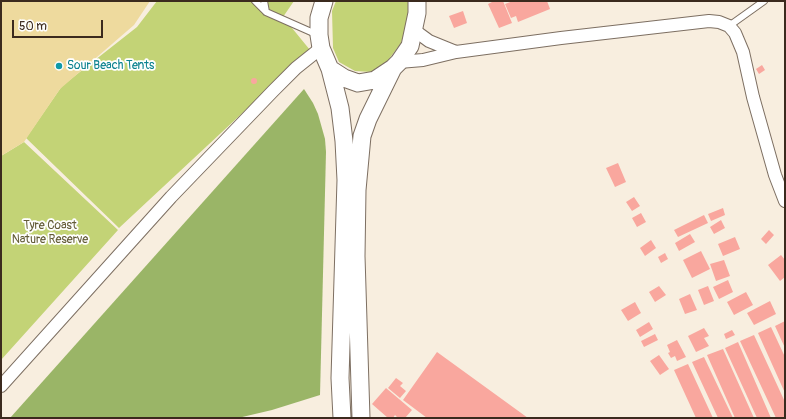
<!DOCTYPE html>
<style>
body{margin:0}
#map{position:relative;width:786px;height:419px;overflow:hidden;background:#f8eedf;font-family:Pangolin,sans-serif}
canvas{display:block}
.frame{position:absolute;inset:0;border:2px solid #3b2a1e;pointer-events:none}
.scale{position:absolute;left:12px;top:20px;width:91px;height:18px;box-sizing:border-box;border:2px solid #3b2a1e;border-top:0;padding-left:5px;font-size:12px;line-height:14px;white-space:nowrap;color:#3b2a1e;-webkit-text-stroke:3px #fff;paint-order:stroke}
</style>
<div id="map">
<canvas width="786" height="419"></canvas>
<div class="frame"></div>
<div class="scale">50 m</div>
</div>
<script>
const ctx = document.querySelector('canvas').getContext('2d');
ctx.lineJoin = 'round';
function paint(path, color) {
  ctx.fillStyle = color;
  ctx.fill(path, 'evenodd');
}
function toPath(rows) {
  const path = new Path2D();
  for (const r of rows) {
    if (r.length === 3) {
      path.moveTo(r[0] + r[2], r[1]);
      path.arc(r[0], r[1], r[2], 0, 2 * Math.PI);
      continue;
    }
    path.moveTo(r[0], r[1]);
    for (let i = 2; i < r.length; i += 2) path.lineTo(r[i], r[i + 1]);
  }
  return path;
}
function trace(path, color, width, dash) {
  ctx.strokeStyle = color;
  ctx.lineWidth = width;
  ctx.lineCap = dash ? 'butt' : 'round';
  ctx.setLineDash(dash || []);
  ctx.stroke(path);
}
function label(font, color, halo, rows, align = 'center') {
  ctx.font = font + ' Pangolin,sans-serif';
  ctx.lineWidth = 3.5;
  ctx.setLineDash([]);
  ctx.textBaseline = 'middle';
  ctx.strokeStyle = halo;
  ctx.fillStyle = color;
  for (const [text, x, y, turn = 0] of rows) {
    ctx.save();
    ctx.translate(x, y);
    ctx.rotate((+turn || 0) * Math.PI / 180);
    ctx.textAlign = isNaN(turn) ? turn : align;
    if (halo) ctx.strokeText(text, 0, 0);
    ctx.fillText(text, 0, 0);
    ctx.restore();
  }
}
const green = toPath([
 [157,1,294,1,283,17,310,50,119,228,26,138,62,86,137,27],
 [336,1,408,1,408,22,401,43,386,63,372,72,355,71,339,62,333,48,332,11],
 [24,142,118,230,1,360,1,156]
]);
const forest = toPath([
 [304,89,313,103,318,114,325,139,326,152,320,395,272,410,238,418,10,418]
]);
const sand = toPath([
 [1,1,150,1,134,25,60,89,24,142,1,156]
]);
const building = toPath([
 [494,1,503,1,512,23,499,28,488,4],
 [513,1,547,1,550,9,518,22,516,16,511,18,505,4],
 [463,11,467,23,454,28,449,16],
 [762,65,765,70,759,74,756,69],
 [254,81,3],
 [618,163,626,182,615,187,606,168],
 [634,197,640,206,632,211,626,202],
 [723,208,725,215,711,221,708,214],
 [641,213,646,222,637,227,632,218],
 [704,215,708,223,678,237,674,230],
 [721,220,725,228,714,234,710,227],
 [769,230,774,235,766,244,761,239],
 [690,234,695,242,679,251,675,243],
 [735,237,740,249,723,256,718,244],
 [651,240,656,248,645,256,640,248],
 [701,251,710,269,692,278,683,260],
 [665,253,668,259,661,263,658,257],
 [781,255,785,260,785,277,780,281,768,265],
 [724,260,730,276,716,281,710,264],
 [728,280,733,292,719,299,713,287],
 [659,286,666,295,655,302,649,292],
 [708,286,714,301,704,305,698,290],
 [746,292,753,305,734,315,727,302],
 [690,294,697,310,685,314,679,299],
 [770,301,776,314,754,325,747,313],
 [635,302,641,313,628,321,621,310],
 [785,321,785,348,775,326],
 [649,322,653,329,640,337,636,330],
 [771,327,785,357,785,393,758,333],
 [704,328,709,336,704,338,709,346,696,352,688,336],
 [732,330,735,335,726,339,724,334],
 [655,334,658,340,644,347,641,341],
 [754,335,785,402,785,418,776,418,740,341],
 [677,340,686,357,677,361,675,356,671,358,668,353,670,352,667,345],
 [738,342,771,418,757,418,725,348],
 [723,349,754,418,735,418,707,355],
 [437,352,528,418,427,418,403,400],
 [659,355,669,369,660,375,650,361],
 [704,357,733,418,718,418,692,362],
 [688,364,713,418,696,418,674,370],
 [396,378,403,383,400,386,406,391,400,398,388,388],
 [386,388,412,410,405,418,398,418,395,415,393,418,388,418,372,404]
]);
const service = toPath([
 [255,1,266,12,318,35],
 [264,1,266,12],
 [729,26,764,1]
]);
const minor = toPath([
 [414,30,429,41,456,52],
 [399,62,423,60,456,52,561,38,709,21,719,22,729,26,735,33,743,52,753,97,775,175,785,201],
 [1,386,171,197,273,91,296,68,321,48]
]);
const secondary = toPath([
 [324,1,319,18,319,35,321,48,330,69,344,78,358,83,375,80,393,68,399,62,410,46,417,13,417,1],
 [330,69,340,108,344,141,346,180,340,378,342,418],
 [361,418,356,256,357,190,362,136,368,119,393,68]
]);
const markers = [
 [59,66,4,"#0f9aa8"]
];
const cultureNames = [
 ["Sour Beach Tents",67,66]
];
const parkNames = [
 ["Tyre Coast",50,226],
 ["Nature Reserve",50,240]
];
paint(green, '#c3d376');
paint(forest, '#9ab567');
paint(sand, '#eeda9e');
paint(building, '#f9a79e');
trace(service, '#7d6f62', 8);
trace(minor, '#7d6f62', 14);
trace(secondary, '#7d6f62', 19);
trace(service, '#fff', 6);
trace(minor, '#fff', 12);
trace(secondary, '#fff', 17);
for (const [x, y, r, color] of markers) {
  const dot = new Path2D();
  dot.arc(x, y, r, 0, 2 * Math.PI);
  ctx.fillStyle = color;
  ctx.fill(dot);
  trace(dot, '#fff', 1.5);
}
label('12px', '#0d838f', '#fff', cultureNames, 'left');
label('12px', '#645d38', '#fff', parkNames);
</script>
